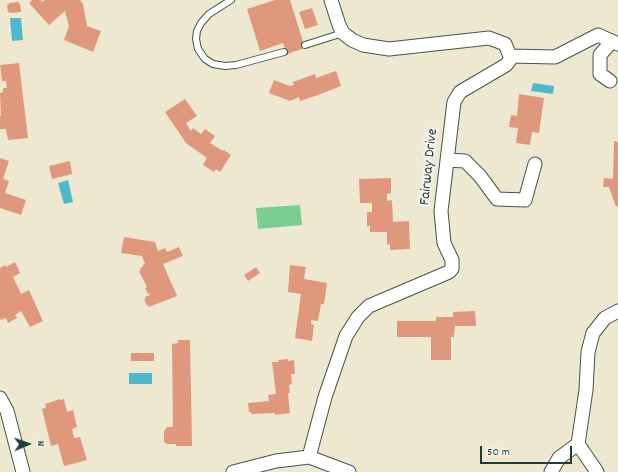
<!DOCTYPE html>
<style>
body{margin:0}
#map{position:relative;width:618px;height:472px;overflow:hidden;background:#eee8d0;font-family:Dekko,sans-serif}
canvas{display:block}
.north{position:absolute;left:8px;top:424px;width:40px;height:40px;-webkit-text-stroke:3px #f6f6f2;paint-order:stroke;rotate:88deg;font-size:11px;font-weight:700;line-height:16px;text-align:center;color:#1f3d34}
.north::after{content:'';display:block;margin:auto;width:14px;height:18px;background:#1f3d34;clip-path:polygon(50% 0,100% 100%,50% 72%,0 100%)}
.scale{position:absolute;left:480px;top:446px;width:92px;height:18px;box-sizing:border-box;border:2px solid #1f3d34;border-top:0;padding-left:5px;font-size:12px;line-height:14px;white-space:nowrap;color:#1f3d34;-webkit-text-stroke:3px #f6f6f2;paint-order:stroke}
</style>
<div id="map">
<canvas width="618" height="472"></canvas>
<div class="north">N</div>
<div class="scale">50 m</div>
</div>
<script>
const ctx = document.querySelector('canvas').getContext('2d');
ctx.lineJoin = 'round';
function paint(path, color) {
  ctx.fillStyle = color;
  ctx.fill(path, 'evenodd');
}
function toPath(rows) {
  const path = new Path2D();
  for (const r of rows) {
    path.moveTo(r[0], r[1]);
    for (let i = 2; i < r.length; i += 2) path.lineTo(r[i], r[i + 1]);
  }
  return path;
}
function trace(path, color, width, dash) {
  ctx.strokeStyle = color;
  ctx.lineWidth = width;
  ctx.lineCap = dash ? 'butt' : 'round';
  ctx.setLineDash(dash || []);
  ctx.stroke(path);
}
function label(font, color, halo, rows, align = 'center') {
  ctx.font = font + ' Dekko,sans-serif';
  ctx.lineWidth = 4;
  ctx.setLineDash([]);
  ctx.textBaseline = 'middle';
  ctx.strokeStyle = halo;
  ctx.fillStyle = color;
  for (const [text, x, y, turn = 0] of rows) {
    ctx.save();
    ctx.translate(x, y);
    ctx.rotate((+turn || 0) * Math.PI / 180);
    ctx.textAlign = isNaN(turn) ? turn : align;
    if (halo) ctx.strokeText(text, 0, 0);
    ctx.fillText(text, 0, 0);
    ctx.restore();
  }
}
const green = toPath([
 [300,205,302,225,258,229,256,208]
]);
const water = toPath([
 [10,18,21,18,23,40,12,41],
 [533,83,554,86,553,94,531,91],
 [68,180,73,202,64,204,58,183],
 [129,373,152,373,152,384,129,384]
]);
const building = toPath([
 [32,0,41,0,42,2,45,0,80,0,83,4,87,26,101,31,93,52,64,40,69,26,65,11,49,25,29,3],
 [275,0,290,0,305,48,287,54,283,43,260,51,247,9],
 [19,2,19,4,20,3,21,12,10,13,10,12,8,12,7,5,9,4,9,3],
 [312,8,318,25,305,29,299,12],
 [19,63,28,138,8,140,6,129,0,129,0,116,1,116,0,93,3,92,3,88,7,88,6,81,2,81,0,65],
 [336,71,341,86,318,95,300,101,299,97,290,101,269,93,274,80,290,86,294,85,293,82,315,74,316,78],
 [519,94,544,98,539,133,532,132,530,145,516,143,518,128,509,127,511,115,517,116],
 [185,99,197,116,186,123,191,131,193,128,201,134,205,129,215,136,210,143,223,151,224,150,231,155,220,172,216,169,214,172,203,165,207,158,186,143,165,112],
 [614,141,618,142,618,206,616,207,609,187,603,187,604,178,613,179],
 [0,158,9,161,3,179,9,181,5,193,26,200,21,215,0,208],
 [70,161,72,174,52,179,49,166],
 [391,178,391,193,387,194,387,201,392,200,393,222,409,221,410,249,390,250,390,244,387,245,387,232,370,232,370,226,367,226,367,212,372,212,372,203,360,203,359,179],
 [124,237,155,242,158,251,165,248,167,252,179,247,183,256,163,264,177,296,149,307,148,305,147,306,144,299,146,299,145,297,150,295,150,293,148,294,145,288,147,287,139,271,141,270,140,268,143,267,143,265,145,264,142,256,121,253],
 [15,262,20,273,13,277,21,294,29,290,43,321,30,327,21,311,15,315,17,318,8,323,6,318,1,320,0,318,0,268,5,265,6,267],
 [290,265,306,267,304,279,327,283,324,304,321,304,318,321,311,320,311,324,314,325,312,341,295,338,301,294,288,292],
 [256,267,260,273,248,281,244,275],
 [475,311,476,326,455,326,454,337,451,337,451,360,431,360,431,337,397,337,397,321,436,321,436,317,453,317,453,312],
 [178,340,190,340,192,446,176,446,176,444,167,444,164,442,164,432,167,427,173,427,172,344,178,343],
 [131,353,154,353,154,361,131,361],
 [288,359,288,361,294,360,295,374,291,374,292,384,289,385,290,393,288,393,290,413,275,415,275,413,251,414,251,412,249,412,248,403,269,401,268,395,276,394,272,362,279,362,278,360],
 [60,399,60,400,64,399,67,412,73,410,77,427,72,429,74,438,80,437,87,460,64,466,58,444,51,446,42,409,46,408,45,404]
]);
const service = toPath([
 [231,0,209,14,201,23,197,31,196,39,198,49,205,59,213,64,225,66,236,65,284,52],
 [305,45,343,33]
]);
const minor = toPath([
 [510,56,555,57,598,35,618,44],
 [610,81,600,74,600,55,612,41],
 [447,160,465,161,480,176,497,199,525,200,535,164],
 [0,398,7,411,23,472],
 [578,444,586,390,588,352,593,333,605,318,618,311],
 [309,457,325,397,346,336,358,317,369,306,449,272,452,269,452,260,444,243,441,211,454,102,460,92,506,65,510,60,510,56,505,44,489,38,389,49,363,45,352,40,343,33,339,25,331,0],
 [233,472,276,461,309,457,349,472],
 [551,472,559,458,578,444,597,472]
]);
const streetNames = [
 ["Fairway Drive",430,167,-84]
];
paint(green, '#7ace91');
paint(water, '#50b8cd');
paint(building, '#e0987c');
trace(service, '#3e574b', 8);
trace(minor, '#3e574b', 15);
trace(service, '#fff', 6);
trace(minor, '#fff', 13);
label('15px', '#1f3d34', '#f6f6f2', streetNames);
</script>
